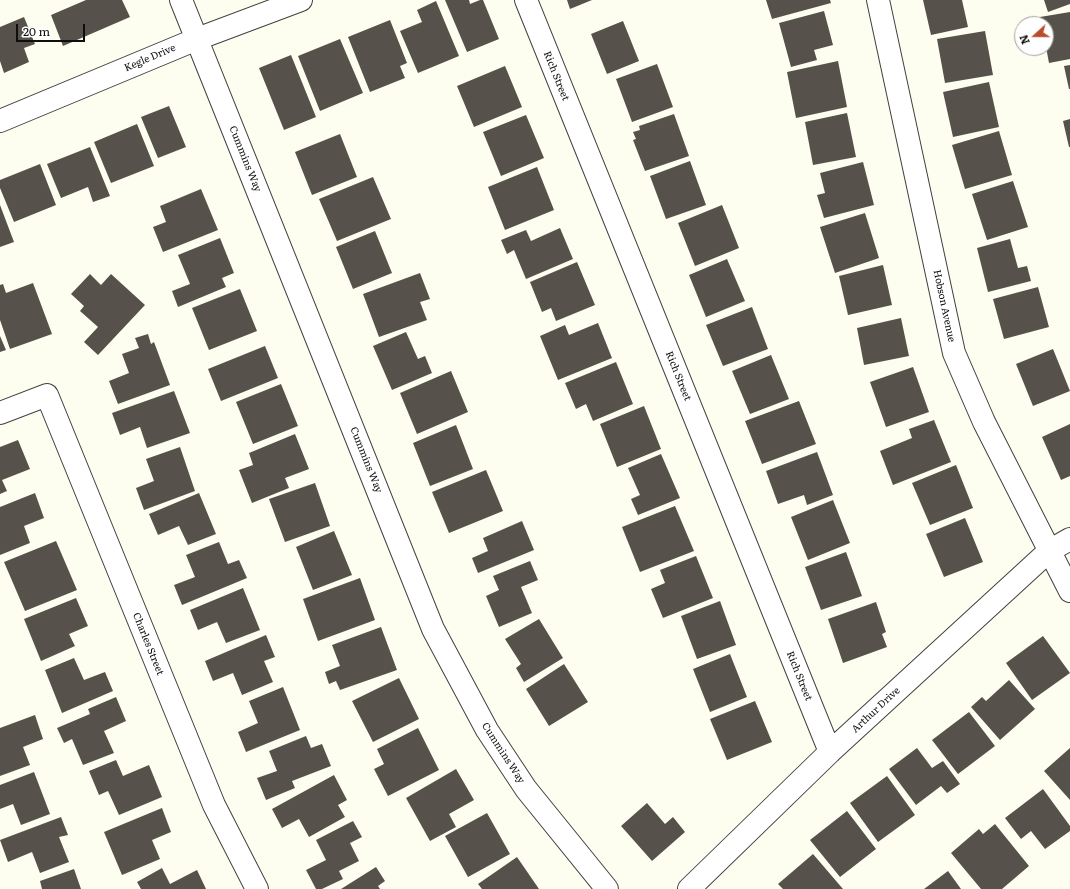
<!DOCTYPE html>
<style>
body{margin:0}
#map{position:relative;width:1070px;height:889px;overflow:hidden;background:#fdfeef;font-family:Literata,serif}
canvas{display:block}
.north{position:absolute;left:1014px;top:16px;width:40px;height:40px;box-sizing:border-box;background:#fff;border:1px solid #9f9f9f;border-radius:50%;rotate:249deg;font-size:11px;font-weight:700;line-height:16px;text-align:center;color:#0e0e0e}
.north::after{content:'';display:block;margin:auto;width:14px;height:18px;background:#b94c2b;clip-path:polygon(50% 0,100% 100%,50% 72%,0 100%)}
.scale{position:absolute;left:16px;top:24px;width:69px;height:18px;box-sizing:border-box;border:2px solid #0e0e0e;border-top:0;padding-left:5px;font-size:12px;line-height:14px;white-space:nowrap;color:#0e0e0e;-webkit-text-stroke:3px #fff;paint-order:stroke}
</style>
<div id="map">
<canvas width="1070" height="889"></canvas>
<div class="north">N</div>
<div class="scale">20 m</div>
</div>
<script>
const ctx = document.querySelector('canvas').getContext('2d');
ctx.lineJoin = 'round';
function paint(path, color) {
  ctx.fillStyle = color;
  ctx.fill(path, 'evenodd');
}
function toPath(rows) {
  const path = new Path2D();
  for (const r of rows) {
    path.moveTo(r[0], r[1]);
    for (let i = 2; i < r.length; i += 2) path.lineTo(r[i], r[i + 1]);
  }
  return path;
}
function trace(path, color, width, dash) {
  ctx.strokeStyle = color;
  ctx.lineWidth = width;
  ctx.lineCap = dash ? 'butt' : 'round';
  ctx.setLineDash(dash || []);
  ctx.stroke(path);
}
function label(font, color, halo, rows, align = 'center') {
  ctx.font = font + ' Literata,serif';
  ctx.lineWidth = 4;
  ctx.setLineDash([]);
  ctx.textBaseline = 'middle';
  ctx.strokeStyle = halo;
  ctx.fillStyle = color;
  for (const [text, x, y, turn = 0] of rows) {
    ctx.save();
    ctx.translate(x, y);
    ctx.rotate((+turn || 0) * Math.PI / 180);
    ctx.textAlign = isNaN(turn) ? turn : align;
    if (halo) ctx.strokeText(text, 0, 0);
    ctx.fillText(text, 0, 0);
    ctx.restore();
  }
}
const building = toPath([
 [86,0,122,0,130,17,63,46,51,15],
 [445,0,469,0,470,4,480,0,483,0,499,39,467,52],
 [567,0,592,0,570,9],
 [766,0,830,0,831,3,772,19],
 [923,0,962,0,968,27,931,35],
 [1044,0,1070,0,1070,4,1048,12],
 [436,1,459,56,418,73,400,31,422,22,417,10],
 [824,11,833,45,814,50,817,60,791,67,779,23],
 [1070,12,1070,59,1049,63,1046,47,1046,24,1042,24,1040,17],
 [24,17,35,44,24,48,29,62,4,73,0,61,0,27],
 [390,20,407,63,400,66,405,78,370,92,348,37],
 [623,21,639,61,607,74,591,34],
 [985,31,993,75,945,83,937,39],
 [340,39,363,93,320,111,298,56],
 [291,55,316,117,284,130,259,68],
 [838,61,847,107,796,118,787,72],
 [657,64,673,107,632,122,616,79],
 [1070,65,1070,89,1069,89,1064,66],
 [505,66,522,107,474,127,457,86],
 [989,82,999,127,953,137,943,92],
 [169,106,186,147,158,158,141,117],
 [847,113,856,157,813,165,805,122],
 [674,114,689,156,645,171,633,140,636,139,633,132,640,130,639,126],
 [526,115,544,158,501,176,483,132],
 [1070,119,1070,147,1069,147,1063,121],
 [137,124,154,166,111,183,94,142],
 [999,131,1012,175,965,189,952,145],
 [340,134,357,177,312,195,295,152],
 [90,147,110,196,93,202,88,187,61,198,47,164],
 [690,161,706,205,666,219,650,176],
 [863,162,874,205,824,218,817,195,825,193,820,173],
 [40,164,56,205,14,222,0,188,0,180],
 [537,167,554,210,505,230,488,187],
 [373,177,391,219,337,241,319,199],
 [1013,181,1028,227,987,240,972,194],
 [201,189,218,230,163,252,153,227,166,222,160,206],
 [0,205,14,242,0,247],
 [722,205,739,248,695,266,678,223],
 [865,213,879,258,835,273,820,227],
 [560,228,573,259,526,279,514,250,507,254,501,240,526,230,531,241],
 [375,231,392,273,353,289,336,247],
 [220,238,234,273,222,278,226,287,178,307,172,291,190,284,178,255],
 [1010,239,1018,268,1027,266,1031,281,988,292,977,248],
 [727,259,745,301,706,317,689,275],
 [577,262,595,305,556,321,551,308,542,312,530,282],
 [883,265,892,305,848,315,839,276],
 [420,273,430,299,420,302,427,320,379,337,363,294],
 [90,274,101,285,111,274,145,305,98,355,84,342,98,327,80,311,84,306,71,294],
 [33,283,52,334,10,349,0,320,0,285,3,284,6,293],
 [1038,287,1049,327,1004,339,993,299],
 [240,289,257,331,209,350,192,308],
 [752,307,768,349,723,366,706,325],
 [901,318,909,356,864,365,857,328],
 [598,323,612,358,558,380,540,336,565,325,569,335],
 [406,332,418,359,425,356,432,373,392,390,373,346],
 [148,334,151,344,154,342,170,385,118,404,109,381,129,373,122,354,139,348,135,338],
 [0,336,6,350,0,352],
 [265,346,278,378,221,401,208,369],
 [1053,349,1070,391,1033,406,1016,364],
 [771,355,789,399,750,414,732,371],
 [616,362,633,404,593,421,586,404,576,409,565,383],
 [913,367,929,412,886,427,870,382],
 [451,371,468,412,417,434,400,393],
 [281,384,298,426,253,444,236,402],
 [174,391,190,433,147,448,140,427,120,435,112,413],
 [799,401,816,444,762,464,745,421],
 [644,406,661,449,617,467,600,424],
 [934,420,951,462,893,485,880,451,912,438,909,429],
 [1070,424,1070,476,1061,480,1042,437],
 [456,425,473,469,430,486,413,443],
 [295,434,309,469,285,478,289,488,252,503,239,470,253,465,249,453],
 [18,440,30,469,2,480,7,491,0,494,0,447],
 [180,447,195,491,144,510,136,488,154,481,146,459],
 [817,452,833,495,807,505,804,495,778,504,766,471],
 [661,454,680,498,638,515,631,499,640,495,628,468],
 [956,465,973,508,930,525,912,483],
 [486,470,503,511,449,533,432,492],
 [315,483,330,526,285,542,269,499],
 [35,493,44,518,24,526,30,543,0,555,0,507],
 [199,493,216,534,188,545,179,526,158,535,149,514],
 [833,500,850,543,808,560,791,517],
 [675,506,694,551,640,572,622,527],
 [965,518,983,562,944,577,926,534],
 [522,521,534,550,478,573,472,558,488,551,483,538],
 [334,531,352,575,313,590,296,547],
 [56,541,77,590,25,611,4,562],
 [219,542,228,564,239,560,247,578,182,605,174,585,195,577,186,555],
 [846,552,862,596,821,610,805,567],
 [696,556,713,598,663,618,651,589,665,583,660,570],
 [530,561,538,580,521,587,532,613,499,627,486,596,499,590,493,576],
 [360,578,375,620,318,641,303,599],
 [243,588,260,630,226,643,217,622,198,630,190,610],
 [76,598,88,626,69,634,75,646,41,661,24,619],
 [720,601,736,645,697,659,681,616],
 [876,602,886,632,882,634,887,647,843,663,828,619],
 [539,619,563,658,524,682,516,668,521,664,505,639],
 [381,627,397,670,340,690,336,681,329,684,325,672,340,666,332,645],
 [266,635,275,657,264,661,273,682,242,695,233,673,213,681,205,661],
 [1043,636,1070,673,1032,700,1006,663],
 [730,654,747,697,710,712,693,669],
 [74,658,84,680,105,672,113,691,62,713,45,670],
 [564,664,588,702,549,726,526,689],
 [399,678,419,719,373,742,352,701],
 [1009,680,1035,709,1000,740,971,707,982,697,986,701],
 [283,687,300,730,246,752,238,732,258,723,249,701],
 [116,697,126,721,104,731,114,753,83,765,72,739,64,743,57,728,90,714,88,709],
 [755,701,772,742,727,760,710,719],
 [969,712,995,746,958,774,932,740],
 [35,715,43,739,23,747,30,765,0,776,0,728],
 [418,728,439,770,388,796,374,769,384,764,377,749],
 [306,736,311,748,322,744,331,766,292,781,295,788,266,800,257,778,277,771,269,751],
 [917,748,932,768,943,761,960,784,947,793,941,786,916,805,889,769],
 [1070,748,1070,800,1044,771],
 [116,760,123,776,149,765,162,797,119,815,108,791,99,795,89,771],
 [456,769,474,800,449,814,456,827,430,841,406,798],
 [34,772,50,814,21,825,13,804,0,809,0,785],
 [334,775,347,800,338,805,345,817,309,837,299,819,282,828,272,809],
 [887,776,915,815,878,842,850,803],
 [1043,789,1070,826,1070,831,1045,849,1031,831,1021,839,1005,818],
 [647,803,665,824,673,817,685,832,652,861,621,826],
 [162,808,171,832,152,840,160,859,122,875,104,832],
 [847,811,876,849,840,877,810,840],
 [487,813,510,854,468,877,445,836],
 [61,817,68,835,59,837,69,862,40,873,32,852,8,862,0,840],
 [353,821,362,837,350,843,359,861,339,871,343,879,322,889,316,889,306,870,326,860,316,840],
 [995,824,1029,866,1002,889,981,889,951,853,979,829,983,834],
 [813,854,843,889,783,889,778,884],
 [517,857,539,889,482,889,478,884],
 [376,867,385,881,378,886,380,889,341,889],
 [162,868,170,884,197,870,206,889,141,889,137,882],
 [74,869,81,889,42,889,40,881],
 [948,871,961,889,924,889]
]);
const minor = toPath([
 [181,0,433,629,487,730,526,789,607,889],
 [526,0,830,752],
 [878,0,954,353,984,422,1070,591],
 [0,121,197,39,301,0],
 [0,413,47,395,214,805,257,889],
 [689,889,830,752,1049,551,1070,539]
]);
const streetNames = [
 ["Kegle Drive",150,58,-23],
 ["Rich Street",556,76,68],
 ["Cummins Way",245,159,68],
 ["Hobson Avenue",944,306,78],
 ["Rich Street",678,376,68],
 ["Cummins Way",366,460,68],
 ["Charles Street",148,644,68],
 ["Rich Street",799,676,68],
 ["Arthur Drive",876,710,-43],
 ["Cummins Way",503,753,57]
];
paint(building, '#56524b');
trace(minor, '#414141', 24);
trace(minor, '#fff', 22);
label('10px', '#0e0e0e', '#fff', streetNames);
</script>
